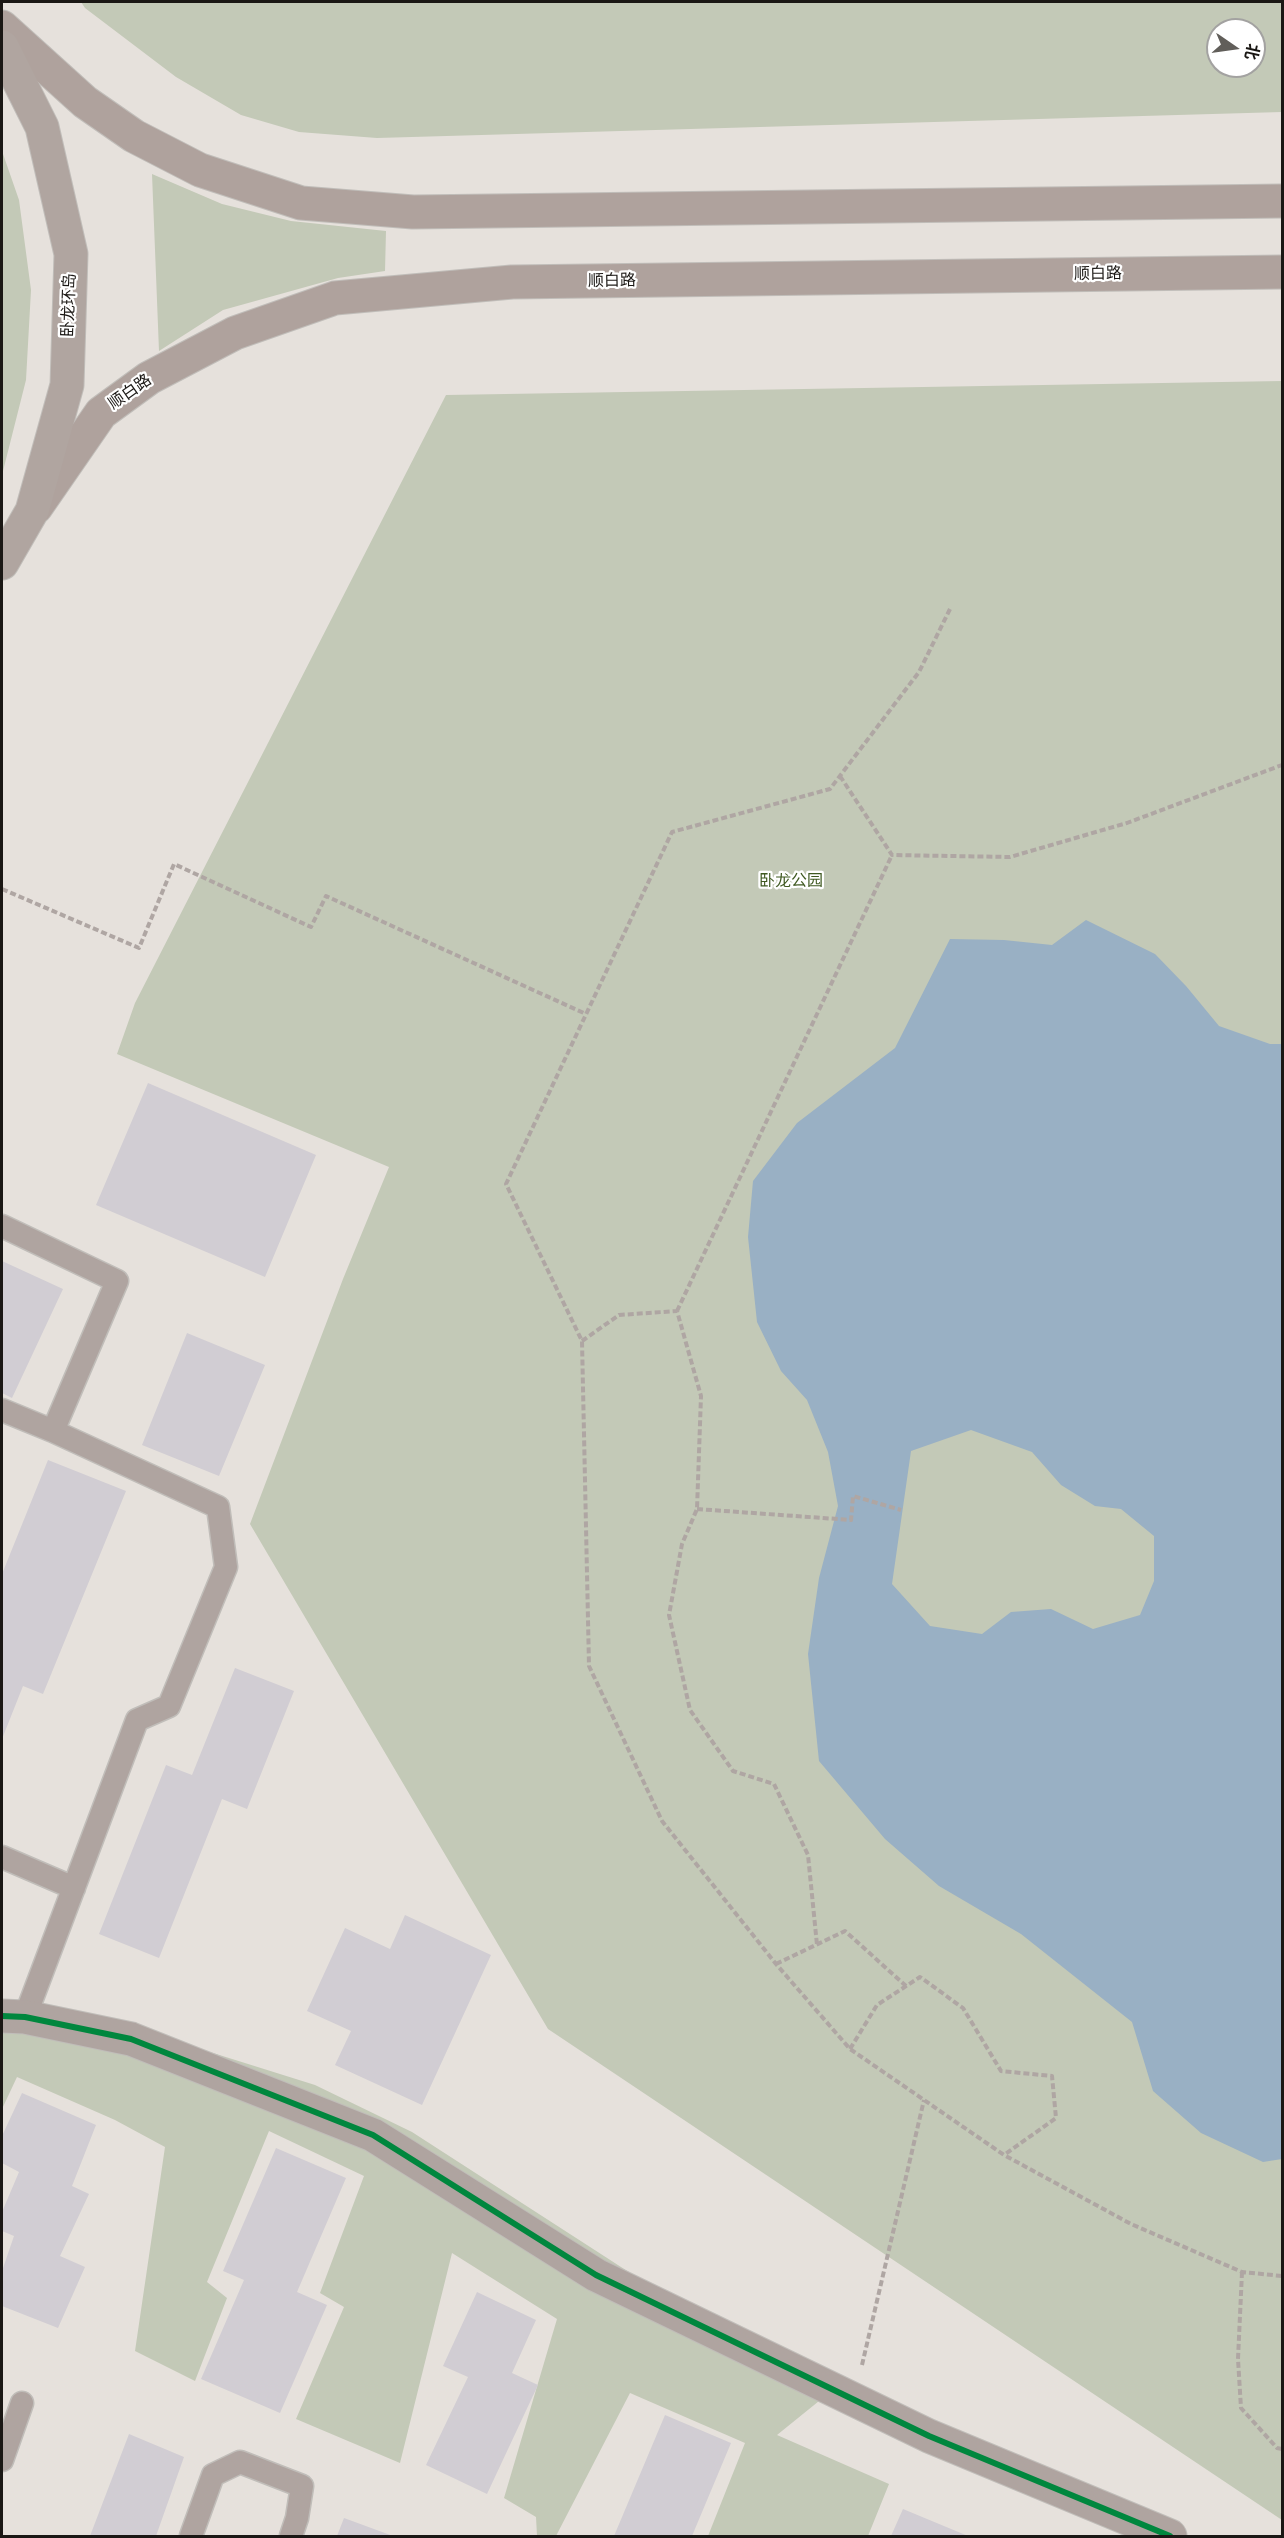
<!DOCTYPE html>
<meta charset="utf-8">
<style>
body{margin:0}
#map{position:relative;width:1284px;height:2538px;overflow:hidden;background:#e6e1dc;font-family:Montserrat,"Noto Sans SC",sans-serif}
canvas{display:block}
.frame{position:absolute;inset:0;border:3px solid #1a1714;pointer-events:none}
.north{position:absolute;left:1206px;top:18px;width:60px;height:60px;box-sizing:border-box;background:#fff;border:2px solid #a3a2a1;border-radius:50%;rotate:103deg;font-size:16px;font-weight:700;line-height:24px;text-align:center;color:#1a1714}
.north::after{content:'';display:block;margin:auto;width:21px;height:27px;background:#615e5a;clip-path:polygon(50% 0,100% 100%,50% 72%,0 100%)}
</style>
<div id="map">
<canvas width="1284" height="2538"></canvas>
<div class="frame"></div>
<div class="north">北</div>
</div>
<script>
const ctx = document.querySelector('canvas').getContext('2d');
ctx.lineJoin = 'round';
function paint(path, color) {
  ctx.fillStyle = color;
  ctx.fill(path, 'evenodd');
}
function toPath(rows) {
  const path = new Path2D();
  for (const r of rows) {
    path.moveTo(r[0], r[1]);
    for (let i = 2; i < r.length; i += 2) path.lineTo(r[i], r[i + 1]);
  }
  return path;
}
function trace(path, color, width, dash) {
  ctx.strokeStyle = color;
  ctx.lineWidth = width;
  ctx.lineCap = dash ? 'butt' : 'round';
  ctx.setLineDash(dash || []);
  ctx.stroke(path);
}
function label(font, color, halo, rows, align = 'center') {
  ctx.font = font + ' Montserrat,"Noto Sans SC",sans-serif';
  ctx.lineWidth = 4.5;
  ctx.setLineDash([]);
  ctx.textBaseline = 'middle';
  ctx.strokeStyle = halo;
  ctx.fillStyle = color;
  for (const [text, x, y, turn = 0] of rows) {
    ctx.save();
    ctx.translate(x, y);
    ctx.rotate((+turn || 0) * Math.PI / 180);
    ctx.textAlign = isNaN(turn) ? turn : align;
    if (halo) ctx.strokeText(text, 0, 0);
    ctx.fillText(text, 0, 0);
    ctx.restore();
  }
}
const green = toPath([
 [81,2,1282,2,1282,112,377,138,299,132,241,115,176,77,85,8],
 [1218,30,1254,30,1254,66,1218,66],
 [2,151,19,200,31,290,26,380,2,475],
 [152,174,222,204,291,221,386,231,385,271,338,278,223,310,159,351],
 [1282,381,1282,2520,548,2029,250,1524,343,1279,389,1167,117,1054,135,1003,446,395],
 [2,2032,178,2042,315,2085,412,2132,652,2287,845,2380,777,2435,889,2484,868,2536,708,2536,745,2443,630,2393,556,2536,537,2536,536,2517,504,2498,557,2319,452,2253,400,2463,296,2419,344,2307,320,2293,364,2176,269,2131,207,2282,227,2298,195,2381,135,2351,165,2147,115,2120,17,2077,2,2109]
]);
const water = toPath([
 [1086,920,1155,954,1186,986,1219,1026,1270,1044,1282,1044,1282,2159,1263,2162,1201,2133,1153,2091,1132,2022,1021,1934,939,1886,885,1839,819,1761,808,1654,819,1578,838,1506,828,1452,807,1400,781,1371,757,1322,748,1237,753,1181,797,1123,895,1048,950,939,1004,940,1052,945],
 [971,1430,1032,1452,1061,1485,1095,1506,1121,1509,1154,1536,1154,1581,1140,1615,1093,1629,1051,1609,1011,1612,982,1634,930,1626,892,1584,911,1451]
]);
const building = toPath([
 [148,1083,316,1155,265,1277,96,1205],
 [2,1261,63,1289,12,1398,2,1393],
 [187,1333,265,1365,219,1476,142,1445],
 [48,1460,126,1491,43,1694,23,1686,2,1739,2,1574],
 [235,1668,294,1691,247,1809,222,1799,159,1958,99,1934,166,1765,192,1775],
 [405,1915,491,1955,422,2105,335,2065,351,2031,307,2011,345,1928,390,1949],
 [22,2093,96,2125,72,2186,89,2194,60,2256,85,2267,58,2328,2,2306,2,2271,14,2236,2,2231,2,2212,19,2172,2,2163,2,2136],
 [276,2148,346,2178,297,2292,327,2305,280,2413,201,2379,244,2280,223,2271],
 [477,2292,536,2320,512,2373,538,2385,487,2494,426,2465,468,2377,443,2366],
 [665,2415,731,2443,692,2536,614,2536],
 [129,2434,184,2457,156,2536,90,2536],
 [903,2509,968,2536,891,2536],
 [344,2518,393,2536,337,2536]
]);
const path = toPath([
 [950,609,919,672,830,789,672,832,506,1184,582,1341,589,1666,662,1821,776,1964,850,2049,1004,2155,1131,2224,1242,2272,1282,2276],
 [840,776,892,855,1010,857,1127,823,1282,765],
 [2,889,139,948,174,864,311,927,326,896,586,1014],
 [677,1311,892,855],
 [582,1341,619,1315,677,1311,701,1396,697,1509,682,1544,669,1615,690,1710,733,1771,774,1784,808,1855,817,1945],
 [697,1509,851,1520,853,1496,901,1510],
 [776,1964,845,1931,906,1986],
 [850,2049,877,2005,920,1977,963,2008,1001,2071,1052,2076,1056,2118,1004,2155],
 [1242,2272,1238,2359,1241,2408,1277,2448,1282,2449],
 [862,2365,924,2100]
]);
const lane = toPath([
 [2,1226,117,1281,53,1431,218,1507,226,1567,169,1706,137,1720,25,2017],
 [2,1410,53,1431],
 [2,1857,74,1888],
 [2,2460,22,2403],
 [191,2536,213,2475,240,2462,302,2486,297,2518,291,2536]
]);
const street = toPath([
 [2,2016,25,2017,131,2039,373,2135,596,2275,929,2436,1170,2536]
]);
const secondary = toPath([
 [2,27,85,102,134,136,200,170,301,203,413,212,1282,201],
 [36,507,101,413,149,378,235,333,335,298,512,282,1282,272]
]);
const primary = toPath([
 [2,47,42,127,71,254,67,385,32,511,2,563]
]);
const cycleway = toPath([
 [2,2016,25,2017,131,2039,373,2135,596,2275,929,2436,1170,2536]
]);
const streetNames = [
 ["顺白路",1098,274,-1],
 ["顺白路",612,281,-1],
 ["卧龙环岛",69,305,-88],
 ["顺白路",130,392,-35]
];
const parkNames = [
 ["卧龙公园",791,881]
];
paint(green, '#c3c9b7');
paint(water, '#99b0c4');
paint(building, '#d1cdd3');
trace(lane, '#c0bdb9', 25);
trace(street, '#c0bdb9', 35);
trace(secondary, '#c0bdb9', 35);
trace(primary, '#c0bdb9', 35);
trace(path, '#afa6a3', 4, [6, 3]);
trace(lane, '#afa4a0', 22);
trace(street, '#afa4a0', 33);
trace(secondary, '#afa29d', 33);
trace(primary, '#b0a5a0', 33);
trace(cycleway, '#00873e', 6);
label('16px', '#1a1714', '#fff', streetNames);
label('16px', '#3f5921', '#fff', parkNames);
</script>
